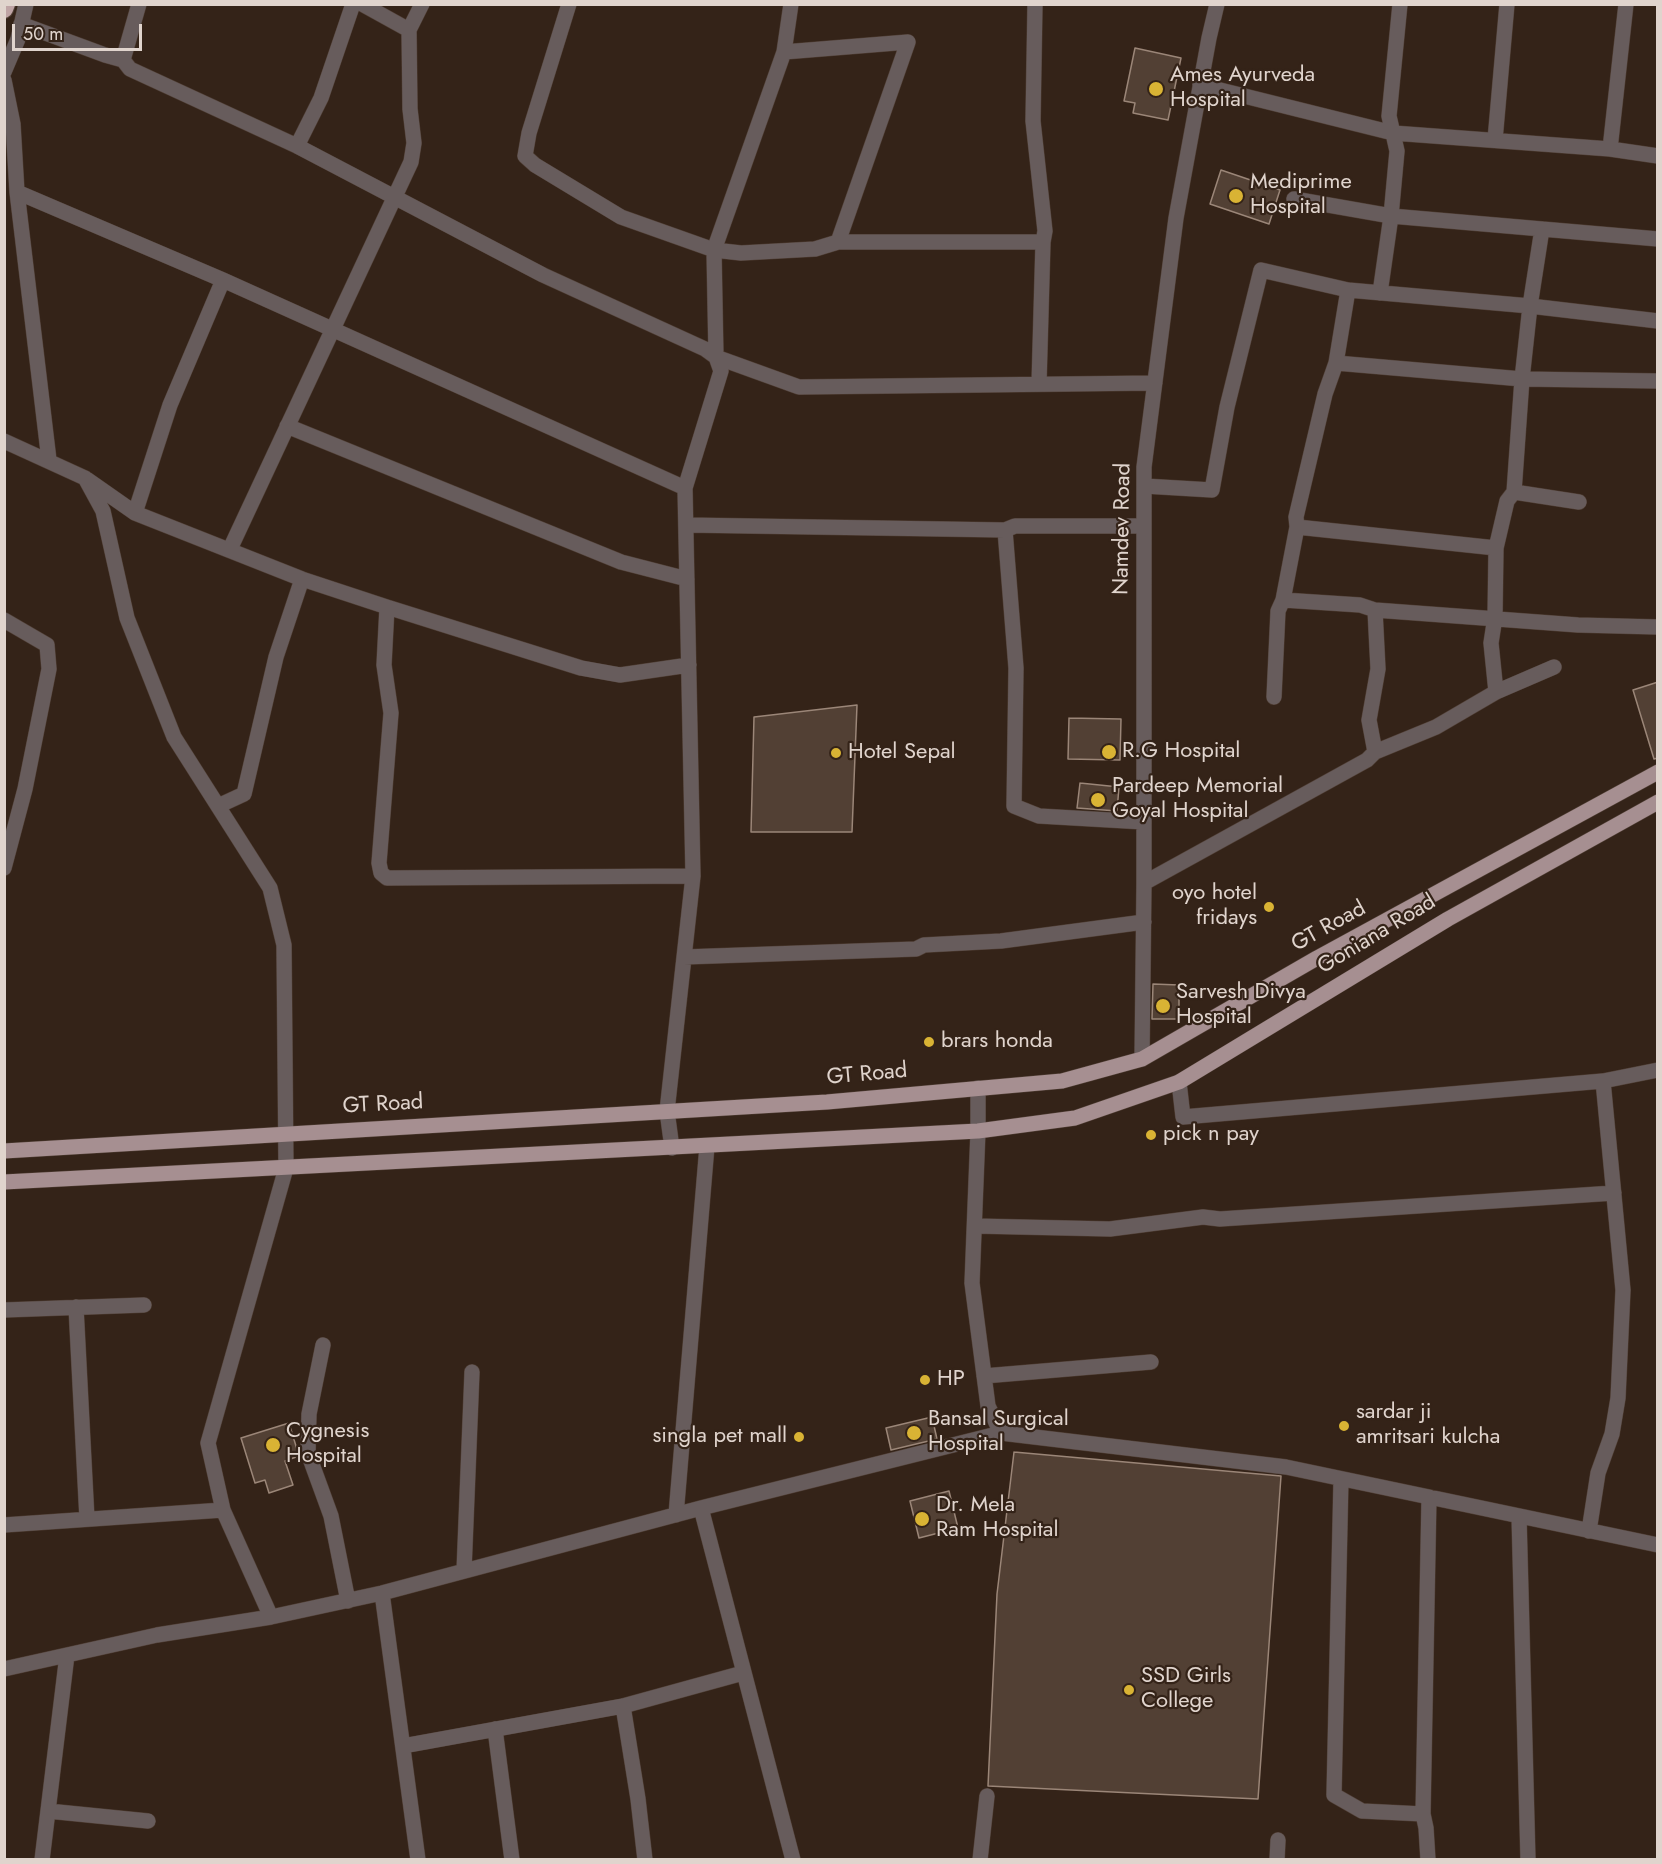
<!DOCTYPE html>
<style>
body{margin:0}
#map{position:relative;width:1662px;height:1864px;overflow:hidden;background:#342318;font-family:Jost,sans-serif}
canvas{display:block}
.frame{position:absolute;inset:0;border:6px solid #e0d4cd;pointer-events:none}
.scale{position:absolute;left:12px;top:24px;width:130px;height:27px;box-sizing:border-box;border:3px solid #e0d4cd;border-top:0;padding-left:8px;font-size:18px;line-height:21px;white-space:nowrap;color:#e0d4cd;-webkit-text-stroke:4px #342318;paint-order:stroke}
</style>
<div id="map">
<canvas width="1662" height="1864"></canvas>
<div class="frame"></div>
<div class="scale">50 m</div>
</div>
<script>
const ctx = document.querySelector('canvas').getContext('2d');
ctx.lineJoin = 'round';
function paint(path, color) {
  ctx.fillStyle = color;
  ctx.fill(path, 'evenodd');
}
function toPath(rows) {
  const path = new Path2D();
  for (const r of rows) {
    path.moveTo(r[0], r[1]);
    for (let i = 2; i < r.length; i += 2) path.lineTo(r[i], r[i + 1]);
  }
  return path;
}
function trace(path, color, width, dash) {
  ctx.strokeStyle = color;
  ctx.lineWidth = width;
  ctx.lineCap = dash ? 'butt' : 'round';
  ctx.setLineDash(dash || []);
  ctx.stroke(path);
}
function label(font, color, halo, rows, align = 'center') {
  ctx.font = font + ' Jost,sans-serif';
  ctx.lineWidth = 4.5;
  ctx.setLineDash([]);
  ctx.textBaseline = 'middle';
  ctx.strokeStyle = halo;
  ctx.fillStyle = color;
  for (const [text, x, y, turn = 0] of rows) {
    ctx.save();
    ctx.translate(x, y);
    ctx.rotate((+turn || 0) * Math.PI / 180);
    ctx.textAlign = isNaN(turn) ? turn : align;
    if (halo) ctx.strokeText(text, 0, 0);
    ctx.fillText(text, 0, 0);
    ctx.restore();
  }
}
const building = toPath([
 [1135,48,1181,58,1168,120,1133,113,1135,103,1124,101,1135,48],
 [1221,170,1280,190,1269,224,1210,204,1221,170],
 [1658,682,1658,758,1654,759,1633,690,1658,682],
 [857,705,852,832,751,832,754,717,857,705],
 [1069,718,1121,719,1120,760,1068,759,1069,718],
 [1080,783,1119,787,1117,811,1077,808,1080,783],
 [1153,984,1179,985,1179,1019,1152,1019,1153,984],
 [932,1417,937,1439,891,1450,886,1428,932,1417],
 [289,1423,299,1456,285,1461,293,1485,269,1493,265,1480,255,1483,241,1438,289,1423],
 [1014,1452,1281,1476,1258,1799,988,1786,997,1594,1014,1452],
 [949,1491,958,1528,919,1538,910,1501,949,1491]
]);
const minor = toPath([
 [139,4,123,60,130,69,297,146,543,275,705,349,716,357,799,387,1155,383],
 [362,4,409,30],
 [569,4,529,133,525,156,535,165,621,217,714,250,741,253,815,249,838,242,1043,242,1045,231,1033,121,1035,4],
 [1626,4,1610,149,1658,156],
 [21,24,105,55,123,60],
 [784,52,908,42,838,242],
 [4,72,18,39,26,4],
 [4,80,13,124,17,192,49,460],
 [1200,85,1393,133,1610,149],
 [1495,140,1507,4],
 [297,146,321,98,353,4],
 [17,192,223,280,685,488],
 [1294,199,1391,216,1658,239],
 [1380,293,1391,216,1397,151,1389,116,1400,4],
 [1336,363,1522,379,1658,381],
 [1039,384,1043,242],
 [287,426,621,562,687,579],
 [4,441,85,478,135,513,302,579,387,607,581,668,620,675,689,665],
 [85,478,103,511,127,618,174,737,270,888,284,945,286,1168,208,1443,223,1510,271,1617],
 [1144,486,1212,490,1227,407,1261,270,1348,290,1530,306,1658,321],
 [1514,492,1579,502],
 [135,513,170,405,223,280],
 [686,525,1005,530,1015,526,1144,526],
 [1297,527,1496,548],
 [1005,530,1016,668,1014,806,1039,816,1144,822],
 [230,549,411,162,414,143,410,109,409,30,422,4],
 [1283,600,1360,605,1375,610,1578,625,1658,627],
 [387,607,384,665,391,713,379,863,381,873,387,878,693,876],
 [1375,610,1378,669,1369,720,1375,752],
 [4,620,47,645,49,669,25,789,4,868],
 [1496,692,1491,643,1495,617,1496,548,1507,501,1514,492,1522,379,1530,306,1542,229],
 [1274,697,1278,611,1283,600,1297,527,1296,517,1325,394,1336,363,1348,290],
 [218,806,244,794,276,657,302,579],
 [1144,883,1367,760,1375,752,1436,727,1496,692,1554,667],
 [684,957,916,949,924,945,1001,941,1144,922],
 [1142,1059,1144,883,1144,467,1176,218,1209,38,1217,4],
 [1179,1082,1183,1117,1603,1081],
 [978,1088,978,1131,972,1283,988,1406,1001,1433,1286,1467,1658,1545],
 [672,1148,667,1111,693,876,685,488,721,371,716,357,714,250,784,52,791,4],
 [975,1226,1110,1229,1203,1217,1220,1219,1614,1193],
 [76,1307,87,1519],
 [4,1310,144,1305],
 [323,1345,309,1414,308,1453,331,1516,348,1601],
 [984,1376,1151,1362],
 [1341,1479,1334,1795,1362,1811,1423,1814],
 [701,1508,793,1860],
 [676,1515,707,1146],
 [1519,1516,1528,1860],
 [4,1525,223,1510],
 [1589,1531,1598,1473,1612,1434,1618,1398,1623,1290,1603,1081,1658,1070],
 [464,1571,472,1372],
 [382,1593,418,1860],
 [4,1669,157,1635,271,1617,382,1593,701,1508,1001,1433],
 [623,1706,638,1799,645,1860],
 [495,1729,512,1860],
 [403,1746,623,1706,743,1673],
 [48,1811,148,1821],
 [42,1860,67,1655],
 [980,1860,987,1796],
 [1277,1860,1278,1840],
 [1428,1860,1426,1828,1423,1814,1429,1497]
]);
const major = toPath([
 [4,1151,827,1102,1062,1081,1142,1059,1317,958,1658,772],
 [4,1182,978,1131,1075,1118,1179,1082,1448,919,1658,802]
]);
const highway = toPath([
 [4,9,6,4]
]);
const markers = [
 [1156,89,8,"#d9b334"],
 [1236,196,8,"#d9b334"],
 [1109,752,8,"#d9b334"],
 [836,753,6,"#d9b334"],
 [1098,800,8,"#d9b334"],
 [1269,907,6,"#d9b334"],
 [1163,1006,8,"#d9b334"],
 [929,1042,6,"#d9b334"],
 [1151,1135,6,"#d9b334"],
 [925,1380,6,"#d9b334"],
 [1344,1426,6,"#d9b334"],
 [914,1433,8,"#d9b334"],
 [799,1437,6,"#d9b334"],
 [273,1445,8,"#d9b334"],
 [922,1519,8,"#d9b334"],
 [1129,1690,6,"#d9b334"]
];
const poiNames = [
 ["Ames Ayurveda",1170,76],
 ["Hospital",1170,101],
 ["Mediprime",1250,183],
 ["Hospital",1250,208],
 ["R.G Hospital",1122,752],
 ["Hotel Sepal",848,753],
 ["Pardeep Memorial",1112,787],
 ["Goyal Hospital",1112,812],
 ["oyo hotel",1257,894,"right"],
 ["fridays",1257,919,"right"],
 ["Sarvesh Divya",1176,993],
 ["Hospital",1176,1018],
 ["brars honda",941,1042],
 ["pick n pay",1163,1135],
 ["HP",937,1380],
 ["sardar ji",1356,1413],
 ["amritsari kulcha",1356,1438],
 ["Bansal Surgical",928,1420],
 ["Hospital",928,1445],
 ["Cygnesis",286,1432],
 ["Hospital",286,1457],
 ["singla pet mall",787,1437,"right"],
 ["Dr. Mela",936,1506],
 ["Ram Hospital",936,1531],
 ["SSD Girls",1141,1677],
 ["College",1141,1702]
];
const streetNames = [
 ["Namdev Road",1123,529,-89],
 ["GT Road",1329,927,-29],
 ["Goniana Road",1377,935,-31],
 ["GT Road",867,1075,-5],
 ["GT Road",383,1105,-3]
];
paint(building, '#524034');
trace(building, '#9b8678', 1.5);
trace(minor, '#503f35', 16);
trace(major, '#503f35', 16);
trace(highway, '#503f35', 20);
trace(minor, '#675c5c', 15);
trace(major, '#a68f91', 15);
trace(highway, '#bfa4a5', 18);
for (const [x, y, r, color] of markers) {
  const dot = new Path2D();
  dot.arc(x, y, r, 0, 2 * Math.PI);
  ctx.fillStyle = color;
  ctx.fill(dot);
  trace(dot, '#342318', 2);
}
label('22px', '#e0d4cd', '#342318', poiNames, 'left');
label('22px', '#e0d4cd', '#342318', streetNames);
</script>
